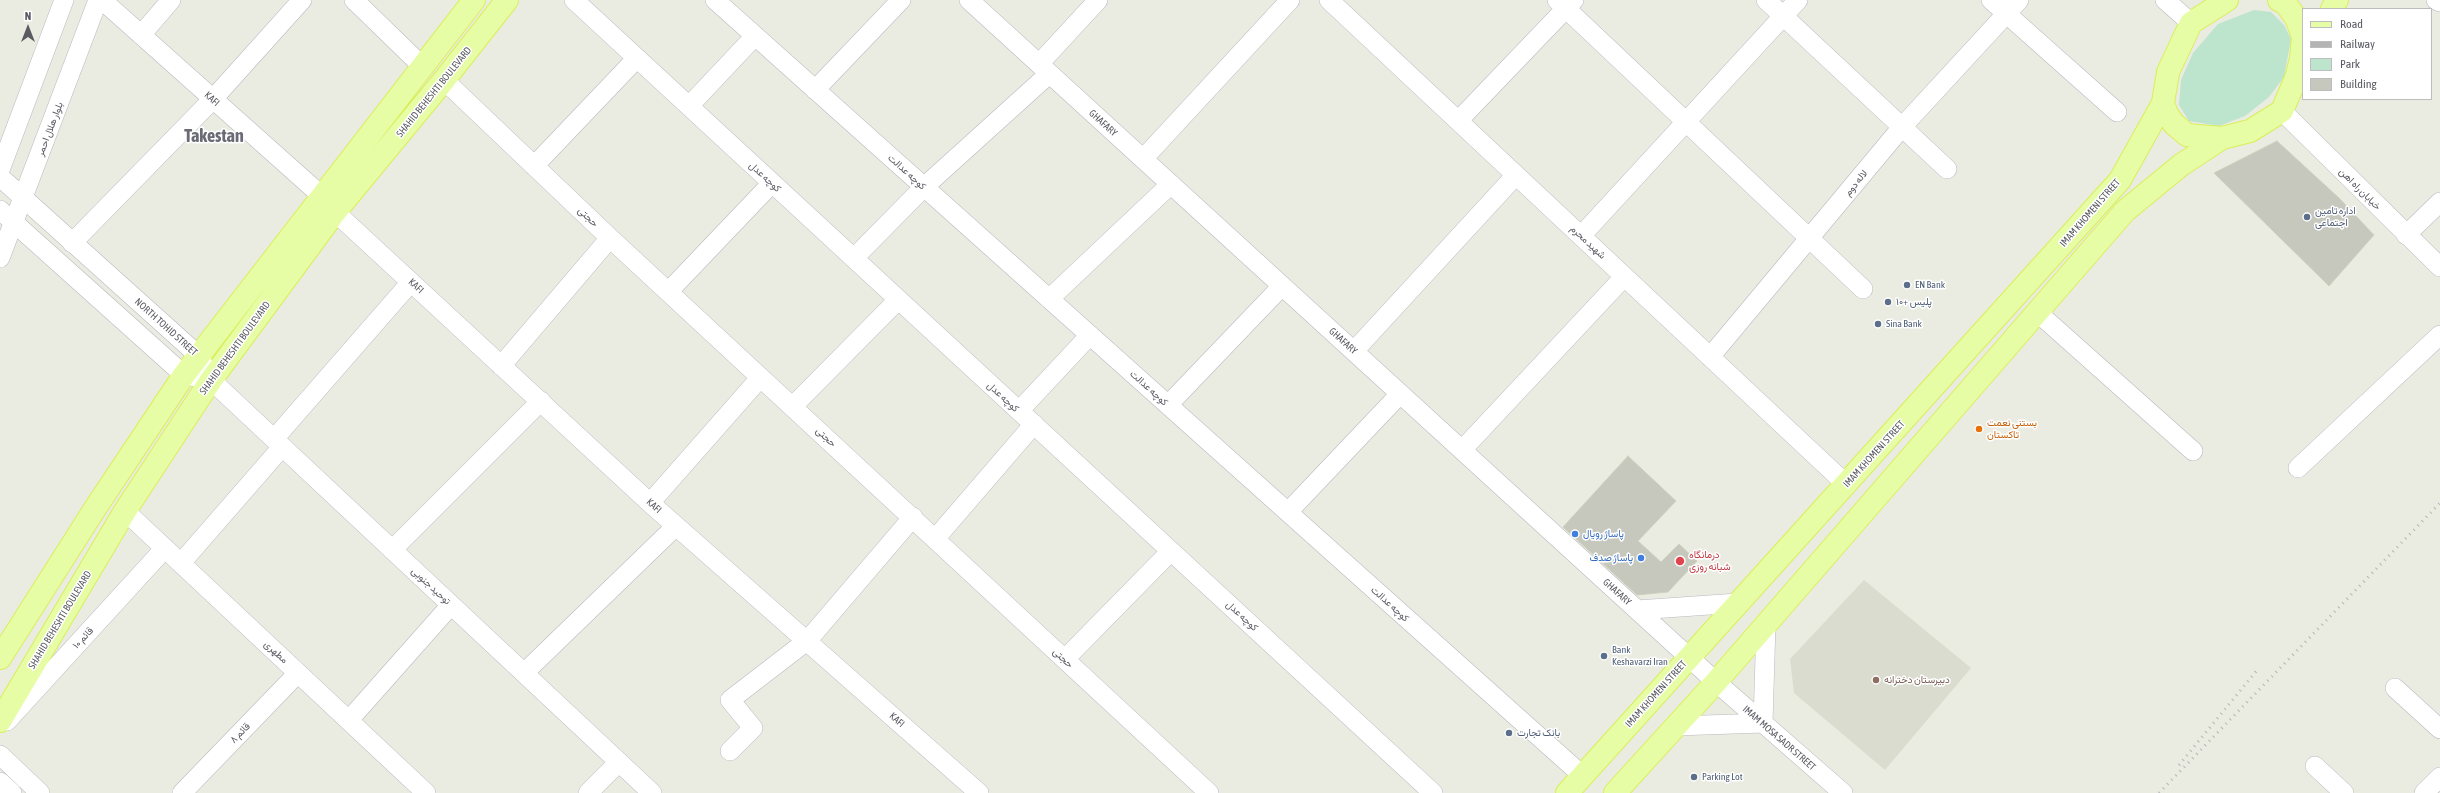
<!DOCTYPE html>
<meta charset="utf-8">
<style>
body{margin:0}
#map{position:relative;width:2440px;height:793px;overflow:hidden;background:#eaece1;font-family:"Asap Condensed",sans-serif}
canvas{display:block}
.legend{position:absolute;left:2302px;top:8px;width:130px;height:92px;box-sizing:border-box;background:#fff;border:1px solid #bdbdc0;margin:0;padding:5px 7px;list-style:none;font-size:12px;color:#595a62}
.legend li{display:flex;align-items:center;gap:8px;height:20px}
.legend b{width:20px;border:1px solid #bdbdc0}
.north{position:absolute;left:8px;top:8px;width:40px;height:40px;-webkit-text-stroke:3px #fff;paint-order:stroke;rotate:0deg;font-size:11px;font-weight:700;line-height:16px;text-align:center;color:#595a62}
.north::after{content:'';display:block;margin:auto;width:14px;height:18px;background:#595a62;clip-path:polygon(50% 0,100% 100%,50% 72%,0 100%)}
</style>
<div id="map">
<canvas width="2440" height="793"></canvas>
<ul class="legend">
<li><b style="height:5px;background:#e7fda5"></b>Road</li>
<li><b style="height:5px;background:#b4b4b5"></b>Railway</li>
<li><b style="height:11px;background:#bde4cd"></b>Park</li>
<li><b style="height:11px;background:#c6c7bd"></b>Building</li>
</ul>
<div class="north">N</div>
</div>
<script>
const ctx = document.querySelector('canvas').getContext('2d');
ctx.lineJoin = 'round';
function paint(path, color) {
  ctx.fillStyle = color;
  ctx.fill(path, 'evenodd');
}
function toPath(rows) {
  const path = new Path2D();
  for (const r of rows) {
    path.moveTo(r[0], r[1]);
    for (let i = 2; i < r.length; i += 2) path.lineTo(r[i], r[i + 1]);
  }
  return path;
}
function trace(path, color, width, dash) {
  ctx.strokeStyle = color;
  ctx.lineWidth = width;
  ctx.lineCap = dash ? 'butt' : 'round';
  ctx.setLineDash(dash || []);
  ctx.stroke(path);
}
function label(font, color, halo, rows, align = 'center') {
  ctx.font = font + ' "Asap Condensed",Vazirmatn,sans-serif';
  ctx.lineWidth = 3;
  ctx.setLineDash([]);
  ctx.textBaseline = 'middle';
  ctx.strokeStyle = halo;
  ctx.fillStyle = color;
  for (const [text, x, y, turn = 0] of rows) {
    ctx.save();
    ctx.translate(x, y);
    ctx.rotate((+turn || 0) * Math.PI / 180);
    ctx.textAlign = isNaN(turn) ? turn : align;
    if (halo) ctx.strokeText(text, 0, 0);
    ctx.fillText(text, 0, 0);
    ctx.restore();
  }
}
const education = toPath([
 [1864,580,1971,668,1885,770,1794,693,1790,659]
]);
const green = toPath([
 [2254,10,2271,12,2284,25,2291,39,2284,77,2269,97,2245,116,2219,126,2189,121,2179,105,2181,80,2193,53,2218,24]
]);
const building = toPath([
 [2277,141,2339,198,2374,235,2329,286,2214,173,2277,141],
 [1628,456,1676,501,1638,541,1661,562,1679,544,1697,561,1668,592,1637,595,1563,527,1628,456]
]);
const minor = toPath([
 [102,0,323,197],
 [354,0,422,66],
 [574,0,1433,793],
 [715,0,1583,776],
 [969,0,1716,682,1843,793],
 [1329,0,1847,485],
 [1557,0,1863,289],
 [1766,0,1947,169],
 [1991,0,2117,112],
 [2165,0,2191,23],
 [2436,0,2440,2],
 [141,35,171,0],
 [1039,64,1098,0],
 [444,80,610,238,1209,793],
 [815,90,901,0],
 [689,106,755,36],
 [2282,111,2440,267],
 [1458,121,1574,0],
 [1143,159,1290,0],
 [534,166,637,58],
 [0,170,64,0],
 [0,177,199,356,211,380,652,793],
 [0,210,184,375,197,377],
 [335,212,650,503,979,793],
 [2406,235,2440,202],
 [1581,236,1798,0],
 [72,243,213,99,302,0],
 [0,258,98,0],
 [854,258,924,187,1049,74],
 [669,291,772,183],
 [1049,299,1171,184],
 [2037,312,2193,451],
 [1354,351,1516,175],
 [1710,357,1902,127,2019,0],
 [501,366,610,238],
 [1168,405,1282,286],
 [793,406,898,300],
 [1019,411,1090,335],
 [274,439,411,282],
 [1462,450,1624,277],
 [2298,468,2440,335],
 [650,503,760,378],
 [125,511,426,793],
 [1288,512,1400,394],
 [935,539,1034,424],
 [392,550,541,401],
 [181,563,282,447],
 [1637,610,1738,603],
 [1065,659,1171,551],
 [524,673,676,526],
 [2395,688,2440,729],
 [349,720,451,605],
 [7,721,165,548],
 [1676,726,1763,723,1766,624],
 [730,751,753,728,730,700,808,640,913,517],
 [0,755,40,793],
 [2315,766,2344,793],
 [0,782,12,793],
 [182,793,298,673],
 [588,793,619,762],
 [2424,793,2440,777]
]);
const major = toPath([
 [2227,0,2191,23,2168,72,2163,103,2167,114,2174,124,2187,135,2222,138,2250,131,2282,111,2296,78,2301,59,2303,36],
 [2279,0,2286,4,2296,18,2303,36],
 [2332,9,2337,0],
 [0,658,96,507,184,375,474,0],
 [0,721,125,511,211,380,335,212,444,80,507,0],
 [1567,793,2120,180,2163,103],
 [1615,793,1716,682,2125,211,2181,165,2222,138]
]);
const rail = toPath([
 [2179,765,2258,669],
 [2159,793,2440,503]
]);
const markers = [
 [2307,217,4,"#5c6f8a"],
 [1907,285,4,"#5c6f8a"],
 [1888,302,4,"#5c6f8a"],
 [1878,324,4,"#5c6f8a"],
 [1979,429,4,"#e8710a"],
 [1575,534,4,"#3f7fe0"],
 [1641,558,4,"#3f7fe0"],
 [1680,561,5,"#e0444e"],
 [1604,656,4,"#5c6f8a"],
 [1876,680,4,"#8d6e63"],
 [1509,733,4,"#5c6f8a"],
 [1694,777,4,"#5c6f8a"]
];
const streetNames = [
 ["SHAHID BEHESHTI BOULEVARD",434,92,-51],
 ["KAFI",212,99,42],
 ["GHAFARY",1103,123,42],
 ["بلوار هلال احمر",50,129,-69],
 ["کوچه عدالت",907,172,42],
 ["کوچه عدل",765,177,43],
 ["لاله دوم",1856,183,-51],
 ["خیابان راه اهن",2360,189,45],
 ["IMAM KHOMENI STREET",2090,213,-49],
 ["حجتی",588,217,44],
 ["شهید محرم",1588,242,43],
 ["KAFI",416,286,43],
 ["NORTH TOHID STREET",166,327,42],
 ["GHAFARY",1343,341,42],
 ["SHAHID BEHESHTI BOULEVARD",235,348,-54],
 ["کوچه عدالت",1149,388,42],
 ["کوچه عدل",1003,397,43],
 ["حجتی",826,437,43],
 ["IMAM KHOMENI STREET",1874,454,-48],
 ["KAFI",654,506,42],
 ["توحید جنوبی",431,586,43],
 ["GHAFARY",1617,592,42],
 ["کوچه عدالت",1390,604,42],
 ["کوچه عدل",1242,616,43],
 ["SHAHID BEHESHTI BOULEVARD",60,620,-59],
 ["قائم ۱۰",83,638,-47],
 ["مطهری",276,652,43],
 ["حجتی",1063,658,43],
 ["IMAM KHOMENI STREET",1656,694,-48],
 ["KAFI",897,720,42],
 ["قائم ۸",240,733,-46],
 ["IMAM MOSA SADR STREET",1779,738,41]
];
const serviceNames = [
 ["اداره تامین",2315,211],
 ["اجتماعی",2315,223],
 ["EN Bank",1915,285],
 ["پلیس +۱۰",1896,302],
 ["Sina Bank",1886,324],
 ["Bank",1612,650],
 ["Keshavarzi Iran",1612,662],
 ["بانک تجارت",1517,733],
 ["Parking Lot",1702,777]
];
const foodNames = [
 ["بستنی نعمت",1987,423],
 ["تاکستان",1987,435]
];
const shopNames = [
 ["پاساژ رویال",1583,534],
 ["پاساژ صدف",1633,558,"right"]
];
const healthNames = [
 ["درمانگاه",1689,555],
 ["شبانه روزی",1689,567]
];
const educationNames = [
 ["دبیرستان دخترانه",1884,680]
];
const townNames = [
 ["Takestan",214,136]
];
paint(education, '#dadccf');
paint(green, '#bde4cd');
paint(building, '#c6c7bd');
trace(building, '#cfd1bf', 1);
trace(minor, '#b9b9c0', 20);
trace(major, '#daee58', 24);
trace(minor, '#fff', 19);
trace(major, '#e7fda5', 22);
trace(rail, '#b4b4b5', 3, [1, 5]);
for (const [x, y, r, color] of markers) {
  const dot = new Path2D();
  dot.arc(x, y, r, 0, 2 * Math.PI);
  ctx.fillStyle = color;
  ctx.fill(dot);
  trace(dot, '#fff', 1.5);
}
label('10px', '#595a62', '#fff', streetNames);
label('10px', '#4e5e75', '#fff', serviceNames, 'left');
label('10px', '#c56008', '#fff', foodNames, 'left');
label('10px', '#366cbe', '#fff', shopNames, 'left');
label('10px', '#be3a42', '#fff', healthNames, 'left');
label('10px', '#785e54', '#fff', educationNames, 'left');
label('bold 18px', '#6a6b74', '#fff', townNames);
</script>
